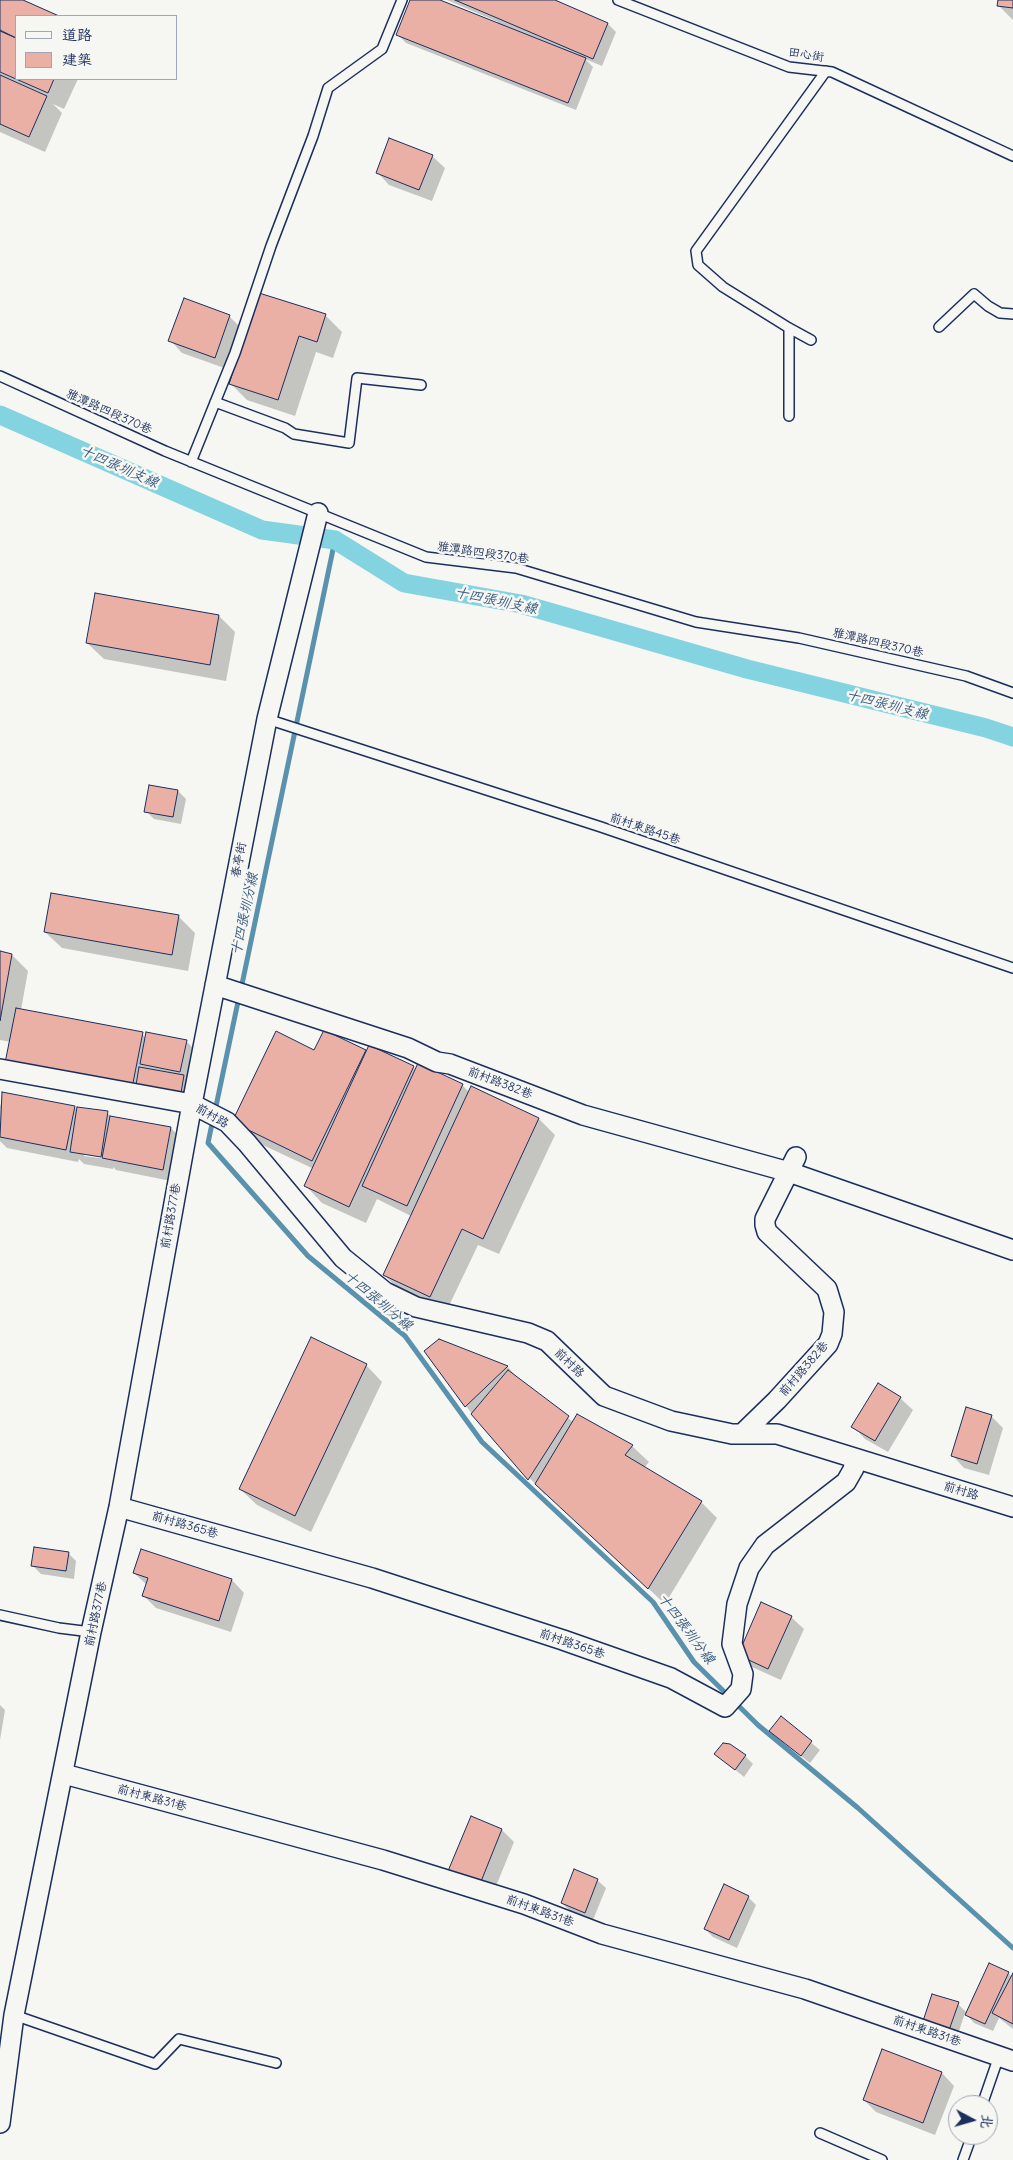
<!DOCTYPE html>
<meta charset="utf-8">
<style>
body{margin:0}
#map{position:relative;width:1013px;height:2160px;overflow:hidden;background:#f6f6f2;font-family:Delius,"LXGW WenKai TC",sans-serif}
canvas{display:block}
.legend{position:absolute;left:15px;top:15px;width:162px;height:65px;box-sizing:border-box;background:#f6f6f2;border:1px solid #9ea6b7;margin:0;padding:6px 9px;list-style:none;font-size:15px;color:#1b2f5e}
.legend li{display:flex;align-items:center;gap:10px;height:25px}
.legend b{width:25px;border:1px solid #9ea6b7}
.north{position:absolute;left:948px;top:2095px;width:50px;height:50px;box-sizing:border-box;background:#f6f6f2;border:1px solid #9ea6b7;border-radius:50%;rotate:96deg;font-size:14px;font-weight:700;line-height:20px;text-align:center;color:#1b2f5e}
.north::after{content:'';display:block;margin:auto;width:18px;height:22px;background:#1b2f5e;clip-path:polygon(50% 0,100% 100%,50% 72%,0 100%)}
</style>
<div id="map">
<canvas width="1013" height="2160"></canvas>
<ul class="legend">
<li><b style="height:6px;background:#f6f6f2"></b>道路</li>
<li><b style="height:14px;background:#eab0a6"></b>建築</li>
</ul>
<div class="north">北</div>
</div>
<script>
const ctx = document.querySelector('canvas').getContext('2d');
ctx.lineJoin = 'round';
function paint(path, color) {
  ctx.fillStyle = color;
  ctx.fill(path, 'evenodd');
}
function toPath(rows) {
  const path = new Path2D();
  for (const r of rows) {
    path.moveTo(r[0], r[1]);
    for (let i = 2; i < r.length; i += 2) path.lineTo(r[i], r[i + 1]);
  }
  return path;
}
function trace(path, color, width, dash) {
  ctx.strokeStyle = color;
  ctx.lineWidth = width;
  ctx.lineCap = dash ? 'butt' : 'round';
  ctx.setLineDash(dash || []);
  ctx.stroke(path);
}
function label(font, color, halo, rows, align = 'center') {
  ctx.font = font + ' Delius,"LXGW WenKai TC",sans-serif';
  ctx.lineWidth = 5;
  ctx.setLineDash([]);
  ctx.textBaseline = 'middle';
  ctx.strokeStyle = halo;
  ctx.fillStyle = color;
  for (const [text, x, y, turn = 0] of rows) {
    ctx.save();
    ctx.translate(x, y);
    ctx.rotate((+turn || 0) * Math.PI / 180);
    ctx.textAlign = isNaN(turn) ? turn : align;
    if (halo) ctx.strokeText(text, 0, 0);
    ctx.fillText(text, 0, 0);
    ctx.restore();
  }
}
const shadow = toPath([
 [0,0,20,0,56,16,16,16,16,79,78,79,64,109,53,104,62,113,45,152,0,132],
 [411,0,437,0,497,24,498,22,447,0,551,0,608,24,616,32,602,66,585,59,593,67,576,110,406,43,398,35],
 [999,0,1013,0,1013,20,999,6],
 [432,156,445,168,432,201,389,185,377,172],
 [325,315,342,332,333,358,316,352,295,416,247,400,231,384],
 [229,316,242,329,227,369,182,353,170,340],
 [219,616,235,632,226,681,104,659,87,643],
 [178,791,186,799,181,824,154,819,146,811],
 [179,917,195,933,188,971,62,948,45,932],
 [0,953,12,955,28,971,21,1010,142,1034,146,1038,186,1041,194,1049,189,1100,150,1093,11,1042,0,1040],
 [315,1051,365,1051,413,1067,416,1070,462,1085,469,1092,539,1119,555,1135,499,1254,478,1245,446,1312,401,1291,384,1275,411,1216,377,1199,366,1223,322,1203,306,1186,314,1169,250,1139,234,1122],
 [3,1094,74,1107,78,1111,107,1113,112,1117,171,1128,183,1141,176,1182,116,1170,113,1167,113,1169,84,1164,79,1159,78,1162,7,1148,0,1141,0,1107],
 [84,1153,107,1157,106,1159,84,1156],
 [439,1341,508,1367,519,1380,573,1422,577,1416,632,1446,649,1462,644,1468,701,1502,717,1518,665,1604,546,1493,545,1495,472,1414,466,1406],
 [366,1365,382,1382,311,1532,257,1505,240,1489],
 [900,1398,913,1410,888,1452,865,1439,853,1426],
 [991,1416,1003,1428,989,1475,964,1468,952,1455],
 [142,1551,232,1580,244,1593,231,1632,156,1608,143,1595,147,1585,134,1573],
 [68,1553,76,1561,74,1579,41,1574,33,1566],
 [791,1617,804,1629,781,1680,752,1667,739,1655],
 [0,1705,5,1710,0,1740],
 [781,1718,820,1750,810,1763,779,1739],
 [716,1754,745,1756,753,1764,744,1777],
 [471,1818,502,1830,514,1842,492,1896,462,1883],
 [597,1880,606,1888,593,1920,570,1911,562,1903],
 [748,1897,756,1905,737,1948,713,1937,705,1929],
 [1008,1973,1012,1977,1013,1976,1013,2029,999,2018,993,2031,974,2023,965,2013,956,2040,932,2032,958,2004,967,2013],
 [882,2051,942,2073,954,2086,935,2135,876,2112,864,2100]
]);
const stream = toPath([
 [241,989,335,540],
 [215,1111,239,997],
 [213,1119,208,1143,308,1256,405,1336,482,1442,653,1602,694,1662,758,1725,858,1808,1013,1948]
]);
const canal = toPath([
 [0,415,262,530,335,540,404,583,521,604,747,669,986,728,1013,737]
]);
const building = toPath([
 [0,0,23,0,59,16,16,16,16,38,0,30,0,0],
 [410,0,440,0,586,58,568,103,396,35,410,0],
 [455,0,555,0,608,23,593,59,455,0],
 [998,0,1013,0,1013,8,997,6,998,0],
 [0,31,16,38,16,79,54,79,48,93,0,72,0,31],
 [0,75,47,96,29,137,0,124,0,75],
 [389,138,433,155,419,190,376,173,389,138],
 [259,293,326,314,317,342,299,336,278,400,229,384,259,293],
 [184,298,230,315,215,358,168,341,184,298],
 [95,593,219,615,210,665,86,643,95,593],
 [149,785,178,790,173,817,144,812,149,785],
 [51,893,179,915,172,955,44,932,51,893],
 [0,951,12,954,0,1021,0,951],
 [16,1008,143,1032,132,1088,5,1063,16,1008],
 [324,1030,366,1050,312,1161,232,1122,276,1031,314,1050,324,1030],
 [146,1032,187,1040,180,1072,140,1064,146,1032],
 [369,1045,414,1066,349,1207,304,1186,369,1045],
 [418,1063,463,1084,407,1206,362,1186,418,1063],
 [139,1067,184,1075,181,1093,136,1085,139,1067],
 [471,1086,539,1118,483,1239,462,1229,430,1297,383,1275,471,1086],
 [2,1092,75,1106,66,1150,0,1137,2,1092],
 [77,1107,108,1111,101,1157,70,1152,77,1107],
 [110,1116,171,1127,163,1170,102,1158,110,1116],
 [311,1337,367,1364,295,1516,239,1489,311,1337],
 [439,1339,508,1366,465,1407,424,1351,439,1339],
 [508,1370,569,1416,528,1480,471,1414,508,1370],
 [878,1383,901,1397,875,1441,851,1427,878,1383],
 [966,1407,992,1415,977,1464,951,1456,966,1407],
 [577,1414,633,1445,625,1455,702,1501,648,1589,535,1484,577,1414],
 [34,1547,69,1552,66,1571,31,1566,34,1547],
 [141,1549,232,1579,219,1621,142,1596,148,1578,133,1573,141,1549],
 [761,1602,792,1616,768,1669,738,1655,761,1602],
 [781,1716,812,1741,801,1756,769,1731,781,1716],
 [723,1743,730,1744,746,1755,735,1770,714,1754,723,1743],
 [471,1816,502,1829,480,1884,448,1871,471,1816],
 [574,1869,598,1879,585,1913,561,1903,574,1869],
 [724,1884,749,1896,729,1940,704,1929,724,1884],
 [989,1963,1009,1972,985,2024,965,2015,989,1963],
 [1013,1973,1013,2024,992,2013,1013,1973],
 [932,1994,959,2002,948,2033,922,2024,932,1994],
 [882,2049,942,2072,923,2123,863,2100,882,2049]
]);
const service = toPath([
 [618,0,789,67,832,72,1013,156],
 [939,327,974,294,988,306,1000,313,1013,314],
 [811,340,789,328,723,287,698,265,696,251,826,71],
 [0,376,165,451,426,557,516,568,696,622,799,638,966,676,1013,693],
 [215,402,285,428,294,434,349,443,357,378,421,385],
 [789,416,789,328],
 [191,462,235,353,271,246,313,136,328,88,382,49,402,0],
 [267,719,601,827,1013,968],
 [0,1615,59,1628,91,1632],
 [14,2015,155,2064,179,2039,276,2063],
 [982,2105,999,2056],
 [820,2133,882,2160],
 [963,2160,972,2135]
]);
const minor = toPath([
 [215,985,408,1048,437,1062,450,1064,583,1115,789,1172,1013,1250],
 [0,1069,192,1104,227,1122,247,1143,343,1258,385,1292,416,1307,528,1333,547,1341,604,1396,671,1421,732,1434,777,1434,1013,1507],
 [742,1434,777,1400,828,1344,832,1334,834,1312,827,1289,767,1232,765,1225,765,1219,796,1157],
 [119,1507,372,1578,563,1640,671,1678,725,1707,741,1689,743,1674,732,1644,737,1604,749,1568,765,1545,846,1482,854,1468,853,1458],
 [64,1774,383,1860,524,1904,602,1934,805,1989,1013,2061],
 [0,2123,14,2015,91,1632,119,1507,192,1104,267,719,318,513]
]);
const streetNames = [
 ["田心街",806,55,9],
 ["雅潭路四段370巷",109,412,24],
 ["雅潭路四段370巷",483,553,8],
 ["雅潭路四段370巷",878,643,13],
 ["前村東路45巷",645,829,19],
 ["春亭街",239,860,-79],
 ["前村路382巷",500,1083,21],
 ["前村路",212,1116,30],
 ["前村路377巷",171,1216,-80],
 ["前村路",569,1363,44],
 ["前村路382巷",804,1369,-49],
 ["前村路",961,1491,17],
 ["前村路365巷",185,1525,16],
 ["前村路377巷",96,1614,-78],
 ["前村路365巷",572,1644,19],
 ["前村東路31巷",152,1798,15],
 ["前村東路31巷",540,1911,20],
 ["前村東路31巷",927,2031,19]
];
const waterNames = [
 ["十四張圳支線",119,467,24],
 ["十四張圳支線",496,601,12],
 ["十四張圳支線",887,705,14],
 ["十四張圳分線",245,914,-78],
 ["十四張圳分線",378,1301,40],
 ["十四張圳分線",686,1629,53]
];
paint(shadow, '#0003');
trace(stream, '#5a91ad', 5);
trace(canal, '#84d3e1', 19);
paint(building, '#eab0a6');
trace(building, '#1b2f5e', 1);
trace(service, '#1b2f5e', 12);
trace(minor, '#1b2f5e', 22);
trace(service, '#f6f6f2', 9);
trace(minor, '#f6f6f2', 19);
label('12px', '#1b2f5e', '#f6f6f2', streetNames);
label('italic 14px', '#35587f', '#f6f6f2', waterNames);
</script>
